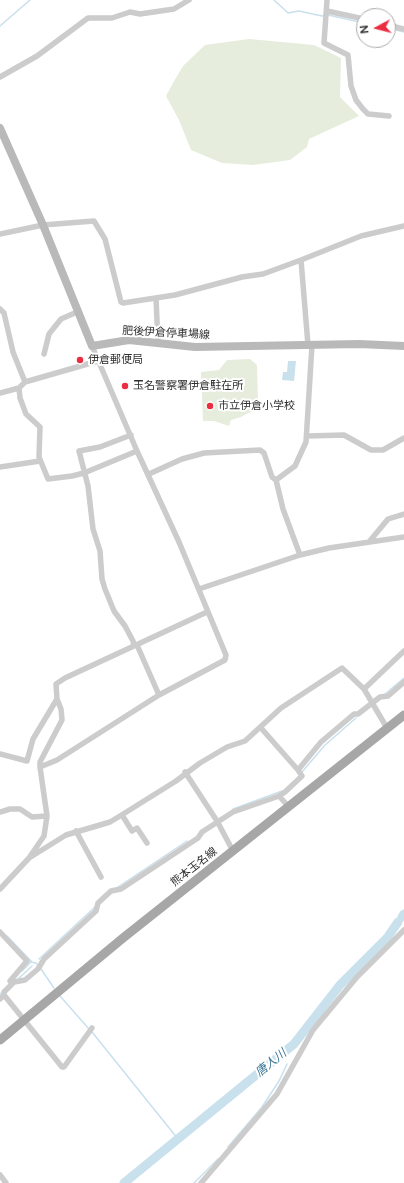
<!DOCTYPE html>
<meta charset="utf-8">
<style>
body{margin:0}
#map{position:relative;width:404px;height:1183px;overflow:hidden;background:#fff;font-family:Figtree,sans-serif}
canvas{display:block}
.north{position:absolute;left:356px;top:8px;width:40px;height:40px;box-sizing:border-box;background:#fff;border:1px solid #acacac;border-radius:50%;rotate:263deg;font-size:11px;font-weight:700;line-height:16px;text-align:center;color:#2f2f2f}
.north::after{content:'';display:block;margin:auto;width:14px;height:18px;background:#eb2d42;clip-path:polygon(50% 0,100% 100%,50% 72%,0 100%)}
</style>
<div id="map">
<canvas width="404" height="1183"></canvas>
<div class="north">N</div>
</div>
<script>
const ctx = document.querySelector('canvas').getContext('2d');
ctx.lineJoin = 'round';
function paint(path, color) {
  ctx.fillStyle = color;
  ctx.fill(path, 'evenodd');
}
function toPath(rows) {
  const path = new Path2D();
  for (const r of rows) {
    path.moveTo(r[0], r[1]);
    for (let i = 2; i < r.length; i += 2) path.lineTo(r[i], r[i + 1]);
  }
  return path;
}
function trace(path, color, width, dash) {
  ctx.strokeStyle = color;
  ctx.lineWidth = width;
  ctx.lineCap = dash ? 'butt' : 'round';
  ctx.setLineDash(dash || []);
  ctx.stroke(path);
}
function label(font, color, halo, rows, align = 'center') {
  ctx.font = font + ' Figtree,"Noto Sans JP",sans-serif';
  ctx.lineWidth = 4;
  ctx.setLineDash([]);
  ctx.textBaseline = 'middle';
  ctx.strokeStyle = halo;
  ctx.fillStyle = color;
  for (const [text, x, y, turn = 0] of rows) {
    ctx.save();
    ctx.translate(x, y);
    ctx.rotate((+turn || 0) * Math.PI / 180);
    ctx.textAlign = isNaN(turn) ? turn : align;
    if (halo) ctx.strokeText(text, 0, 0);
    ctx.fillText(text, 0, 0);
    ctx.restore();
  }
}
const green = toPath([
 [249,39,314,45,341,58,340,97,359,116,309,139,307,147,290,160,253,165,222,163,191,150,179,120,166,96,173,83,183,66,205,45],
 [250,359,257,365,258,400,252,411,241,417,231,420,229,426,214,421,203,421,201,372,219,370,227,360]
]);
const water = toPath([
 [288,361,296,361,294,381,282,380,283,372,287,372]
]);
const stream = toPath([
 [274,0,288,13,299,11,322,16,328,15,364,23],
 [0,26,30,0],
 [388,28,404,32],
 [385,694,404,678],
 [302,772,325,745,356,718],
 [233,809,282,791],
 [118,887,187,841],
 [7,936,32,962],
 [39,959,95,907],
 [41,969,54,988],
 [22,971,31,962,36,963,39,966],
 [18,979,32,966],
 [0,994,1,993],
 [60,996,89,1029],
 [92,1032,178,1139],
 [283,1054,284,1056],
 [228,1147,262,1107,279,1081,287,1064],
 [194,1183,218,1159]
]);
const river = toPath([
 [402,917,404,914],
 [124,1183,294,1044,340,985,387,938,398,922]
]);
const street = toPath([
 [327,0,324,43,348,55,351,86,356,100,363,109,368,114,389,116],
 [327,11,364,19],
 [388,25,404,29],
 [0,77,37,56,88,18,112,18,130,12,140,14,174,9,189,0],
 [0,234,43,225,94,221,105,239,121,302,123,303,175,295,242,277,263,274,301,260],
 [156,298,158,343],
 [0,309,4,313,13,352,25,382,98,361],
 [308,345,301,260,361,236,404,226],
 [44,354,49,334,61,319,77,312],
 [25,382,19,388,20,398,26,414,40,427,39,457,48,479,72,476,84,473,137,451],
 [0,393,19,388],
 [131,435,100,447,79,451,88,486,93,529,100,551,102,579,105,589,114,611,125,626,133,641,134,646],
 [307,436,344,435,371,450,383,450,404,438],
 [0,467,40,461],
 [149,474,182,459,204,453,260,450,264,453,272,477,276,480,283,509,300,555],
 [276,480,295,466,306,442,312,345],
 [369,542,388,519,404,514],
 [199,589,300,555,329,548,404,537],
 [137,645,159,695],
 [364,689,404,651],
 [261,728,298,770],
 [0,754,27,761,33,739,57,699],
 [40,767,57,760,159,695,225,660,226,655,179,542,137,451,92,346],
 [185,772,217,821,233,851],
 [279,796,289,807],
 [0,812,10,809,20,809,32,817,47,816],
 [122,815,132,831,137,828,147,843],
 [76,831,101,877],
 [29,858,66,835,110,822,120,816,176,781,200,763,227,747,245,741,281,708,342,668,364,689,387,728],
 [0,889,29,858,44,836,47,816,40,767,40,762,62,720,61,709,57,699,56,684,65,678,207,612],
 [0,932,27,961,10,981,12,984],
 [4,995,62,1067,64,1067,92,1028],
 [0,999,4,995,4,992,14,982,25,980,38,969,44,959,96,911,98,903,111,891,121,889,198,838,202,832,233,812,279,796,285,792,302,776,298,770,321,742,354,714,358,714,380,697,388,696,404,682],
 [0,1175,6,1183],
 [201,1183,277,1094,313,1030,357,977,404,930]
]);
const secondary = toPath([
 [0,128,43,225,92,346,129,340,195,347,359,344,404,346]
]);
const primary = toPath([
 [0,1040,123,938,404,715]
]);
const markers = [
 [80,360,4,"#eb2d42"],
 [125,386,4,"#eb2d42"],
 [210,406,4,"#eb2d42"]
];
const streetNames = [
 ["肥後伊倉停車場線",166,333,3],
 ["熊本玉名線",194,867,-38]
];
const poiNames = [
 ["伊倉郵便局",88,360],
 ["玉名警察署伊倉駐在所",133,386],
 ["市立伊倉小学校",218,406]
];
const waterNames = [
 ["唐人川",271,1063,-39]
];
paint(green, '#e6eddd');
paint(water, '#c9e0ed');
trace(stream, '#c9e0ed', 1.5);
trace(river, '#c9e0ed', 9);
trace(street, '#ccc', 5.5);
trace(secondary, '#b9b9b9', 8);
trace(primary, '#a7a7a7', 9);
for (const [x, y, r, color] of markers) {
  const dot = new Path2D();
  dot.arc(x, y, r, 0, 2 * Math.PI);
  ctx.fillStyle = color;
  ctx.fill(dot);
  trace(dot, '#fff', 1.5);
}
label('11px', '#2f2f2f', '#fff', streetNames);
label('11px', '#2f2f2f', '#fff', poiNames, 'left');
label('italic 12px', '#3a7594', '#fff', waterNames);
</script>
